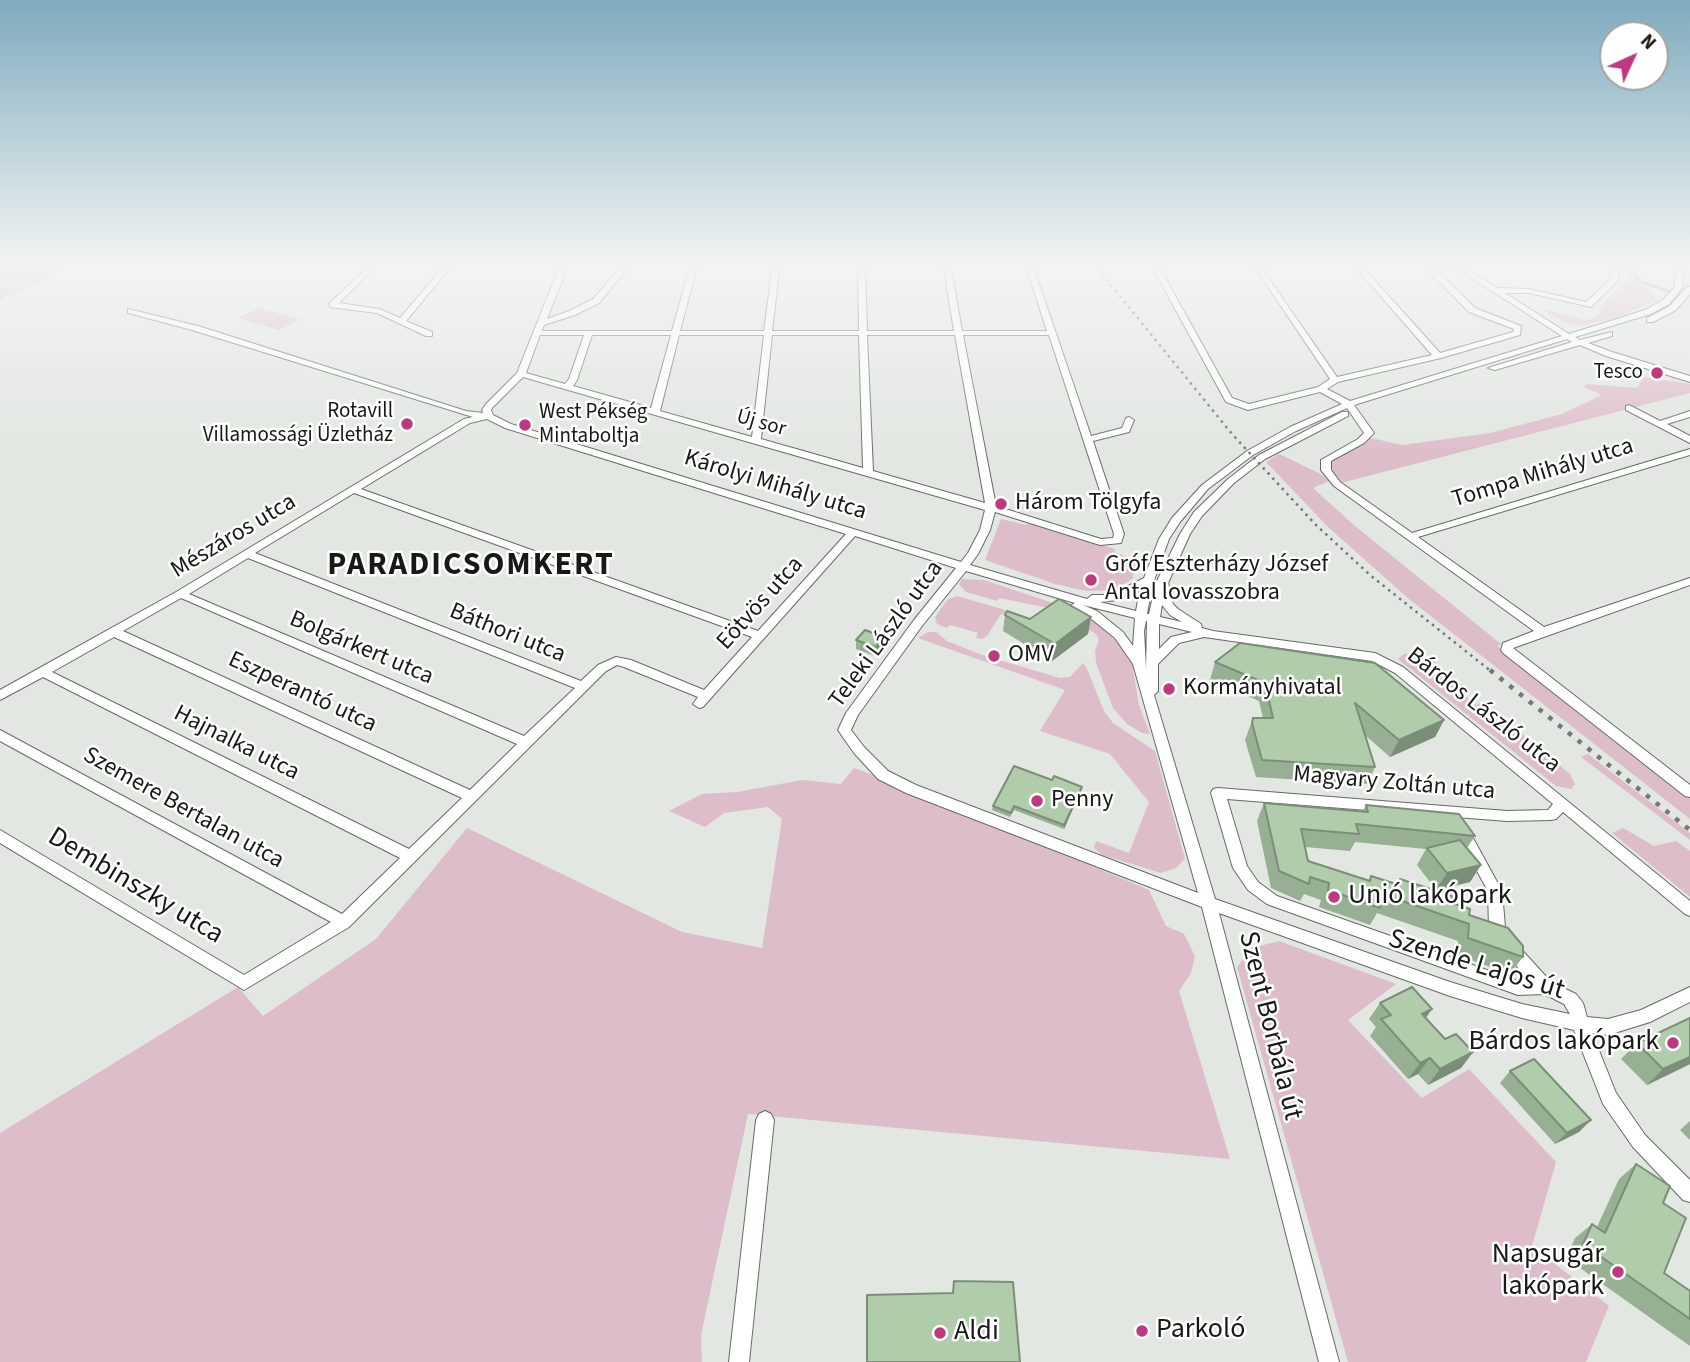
<!DOCTYPE html>
<meta charset="utf-8">
<style>
body{margin:0}
#map{position:relative;width:1690px;height:1362px;overflow:hidden;background:#e2e7e1;font-family:"Source Sans 3",sans-serif}
canvas{display:block}
.north{position:absolute;left:1599px;top:21px;width:70px;height:70px;box-sizing:border-box;background:#fff;border:2px solid #a3a3a2;border-radius:50%;rotate:45deg;font-size:19px;font-weight:700;line-height:28px;text-align:center;color:#181917}
.north::after{content:'';display:block;margin:auto;width:24px;height:32px;background:#be397d;clip-path:polygon(50% 0,100% 100%,50% 72%,0 100%)}
</style>
<div id="map">
<canvas width="1690" height="1362"></canvas>
<div class="north">N</div>
</div>
<script>
const ctx = document.querySelector('canvas').getContext('2d');
ctx.lineJoin = 'round';
function paint(path, color) {
  ctx.fillStyle = color;
  ctx.fill(path, 'evenodd');
}
function toPath(rows) {
  const path = new Path2D();
  for (const r of rows) {
    path.moveTo(r[0], r[1]);
    for (let i = 2; i < r.length; i += 2) path.lineTo(r[i], r[i + 1]);
  }
  return path;
}
function trace(path, color, width, dash) {
  ctx.strokeStyle = color;
  ctx.lineWidth = width;
  ctx.lineCap = dash ? 'butt' : 'round';
  ctx.setLineDash(dash || []);
  ctx.stroke(path);
}
function label(font, color, halo, rows, align = 'center') {
  ctx.font = font + ' "Source Sans 3",sans-serif';
  ctx.lineWidth = 5;
  ctx.setLineDash([]);
  ctx.textBaseline = 'middle';
  ctx.strokeStyle = halo;
  ctx.fillStyle = color;
  for (const [text, x, y, turn = 0] of rows) {
    ctx.save();
    ctx.translate(x, y);
    ctx.rotate((+turn || 0) * Math.PI / 180);
    ctx.textAlign = isNaN(turn) ? turn : align;
    if (halo) ctx.strokeText(text, 0, 0);
    ctx.fillText(text, 0, 0);
    ctx.restore();
  }
}
const green = toPath([
 [0,263,91,263,75,265,0,300],
 [1627,273,1635,274,1658,300,1618,317,1581,326,1562,321,1539,308,1584,320,1593,319,1602,312,1598,309,1628,280],
 [259,308,298,319,298,320,279,330,238,318],
 [1644,377,1690,384,1690,393,1337,484,1326,460,1367,437,1402,445,1490,433,1562,414,1602,395,1584,387,1586,384,1637,388],
 [1279,454,1319,473,1329,481,1313,488,1355,526,1501,644,1497,646,1690,796,1690,819,1409,599,1329,528,1266,462],
 [1001,519,1026,525,1029,522,1115,549,1114,552,1139,561,1132,579,1114,590,1086,591,1055,584,985,560],
 [962,579,984,580,1071,609,1088,616,1114,639,1121,641,1132,663,1139,705,1150,734,1142,733,1127,724,1113,708,1096,663,1095,651,1099,640,1096,634,1053,609,999,598,997,601,966,592,959,584],
 [957,596,1002,609,1021,618,1001,614,987,636,982,639,976,638,978,633,950,625,947,628,937,624,935,617,948,599],
 [928,632,936,632,947,641,982,655,1060,678,1070,677,1083,663,1087,669,1104,711,1113,723,1155,751,1182,848,1185,858,1181,863,1176,868,1161,873,1102,855,1094,848,1096,841,1129,853,1149,802,1110,754,1040,731,1065,690,918,638],
 [1412,653,1433,660,1467,689,1460,692,1476,705,1483,702,1570,774,1575,784,1571,789,1556,786,1398,659,1404,654],
 [1588,754,1690,833,1690,840,1581,757],
 [854,768,924,794,1149,890,1166,926,1184,934,1195,956,1191,973,1179,991,1230,1159,748,1114,701,1335,702,1362,0,1362,0,1133,238,987,263,1016,376,939,467,828,682,932,762,948,782,819,768,807,724,813,705,827,669,811,702,794,737,792,802,780,841,784],
 [1623,828,1654,846,1676,841,1690,851,1690,897,1612,833],
 [1279,941,1396,984,1348,1020,1422,1098,1469,1069,1556,1162,1532,1246,1609,1306,1586,1362,1348,1362,1237,967,1252,948]
]);
const stream = toPath([
 [1630,263,1636,277,1642,282,1675,294]
]);
const minor = toPath([
 [372,263,380,263,339,303,379,309,400,318,447,263,454,263,406,321,432,332,432,336,426,336,377,313,330,307,330,303,372,263],
 [561,263,569,263,547,319,569,311,593,299,624,263,632,263,599,303,575,315,544,325,542,331,672,331,691,263,698,263,680,331,764,331,773,263,780,263,772,331,859,331,858,263,865,263,867,331,954,331,943,263,950,263,962,331,1047,331,1025,263,1032,263,1091,436,1122,428,1126,418,1129,417,1134,420,1129,432,1093,441,1124,534,1121,543,1100,545,995,512,990,530,978,554,970,565,1087,599,1092,595,1111,595,1144,578,1159,539,1172,518,1202,485,1247,451,1290,427,1342,404,1320,392,1248,410,1226,402,1150,263,1157,263,1232,398,1249,404,1318,387,1330,379,1252,263,1258,263,1337,377,1432,355,1352,263,1359,263,1440,353,1513,332,1514,329,1469,312,1429,272,1438,265,1458,263,1497,288,1529,289,1586,302,1611,279,1609,263,1616,263,1619,280,1591,307,1529,293,1505,293,1569,334,1645,310,1663,300,1674,288,1678,263,1685,263,1682,288,1669,304,1651,314,1575,337,1580,340,1612,332,1612,336,1588,343,1612,352,1690,376,1690,382,1606,356,1580,345,1495,370,1488,368,1572,342,1567,339,1354,405,1374,433,1364,443,1331,461,1331,470,1340,482,1412,533,1690,449,1690,455,1418,537,1544,627,1690,578,1690,585,1513,648,1690,785,1690,797,1685,796,1503,653,1501,650,1503,643,1534,631,1334,486,1321,470,1321,460,1358,439,1364,433,1347,408,1296,431,1253,455,1208,489,1180,522,1169,539,1152,586,1147,614,1149,614,1156,583,1180,534,1194,512,1228,479,1259,455,1342,412,1348,412,1348,416,1265,459,1234,483,1202,516,1190,534,1168,583,1173,604,1178,609,1201,624,1202,628,1213,631,1375,653,1403,667,1690,901,1690,916,1685,914,1563,812,1556,819,1551,820,1507,821,1227,799,1247,866,1258,882,1277,896,1518,981,1529,980,1500,947,1489,928,1488,891,1455,831,1457,827,1462,825,1467,827,1502,891,1505,927,1510,937,1551,982,1576,994,1583,1003,1587,1017,1608,1019,1641,1010,1690,987,1690,1002,1650,1022,1608,1035,1592,1033,1616,1093,1645,1135,1690,1180,1690,1202,1683,1200,1633,1147,1603,1104,1574,1030,1522,1018,1450,996,1219,913,1339,1362,1319,1362,1202,907,906,793,878,779,854,753,838,730,846,713,914,620,956,568,855,536,703,707,699,708,693,704,698,697,624,667,617,665,606,671,349,927,244,990,0,843,0,830,244,975,331,922,0,741,0,730,342,914,400,858,43,677,0,700,0,690,176,592,464,419,473,417,192,330,128,313,128,309,198,326,466,411,483,413,482,410,486,404,517,373,561,263],
 [1456,268,1562,336,1350,401,1327,389,1338,382,1441,358,1520,335,1521,326,1475,308,1438,272,1443,269,1456,268],
 [540,335,584,335,569,379,565,384,526,373,540,335],
 [592,335,671,335,651,408,573,386,577,380,592,335],
 [679,335,764,335,752,437,660,411,679,335],
 [772,335,859,335,863,468,761,439,772,335],
 [867,335,955,335,985,503,873,471,867,335],
 [963,335,1049,335,1114,534,1113,538,1101,539,996,506,963,335],
 [523,377,985,510,980,530,968,553,961,562,511,424,493,415,491,410,492,408,523,377],
 [487,419,505,428,846,534,758,631,361,489,470,423,487,419],
 [354,493,752,637,704,690,631,660,616,657,598,665,581,681,255,553,354,493],
 [248,558,575,688,524,736,189,594,248,558],
 [966,571,1075,603,1070,606,1072,609,1089,617,1115,638,1133,664,1198,893,916,785,888,771,864,747,851,730,858,715,922,626,966,571],
 [1140,589,1136,611,1100,602,1117,600,1140,589],
 [181,598,517,744,470,790,123,631,181,598],
 [1083,605,1135,618,1133,646,1123,632,1097,611,1083,605],
 [1162,605,1170,615,1182,622,1160,617,1162,605],
 [1146,621,1147,621,1146,669,1144,631,1146,621],
 [1159,624,1192,632,1171,637,1159,649,1159,624],
 [114,637,462,798,409,849,52,672,114,637],
 [1204,637,1372,661,1395,673,1553,804,1548,810,1507,811,1218,788,1213,789,1211,793,1233,868,1248,890,1267,904,1518,995,1544,994,1564,1004,1570,1014,1522,1004,1450,982,1215,899,1154,695,1158,691,1158,664,1179,643,1204,637],
 [1687,287,1690,287,1690,294,1676,310,1653,322,1647,322,1647,318,1670,306,1687,287],
 [1629,405,1660,421,1690,411,1690,417,1667,424,1690,436,1690,443,1626,410,1626,406,1629,405],
 [765,1111,771,1114,774,1120,749,1362,729,1362,756,1120,759,1114,765,1111]
]);
const railFar1 = toPath([
 [1093,263,1232,434,1316,525,1370,575,1492,672]
]);
const rail = toPath([
 [1490,670,1690,830]
]);
const wall = toPath([
 [1005,615,1030,619,1091,617,1088,634,1052,661,1003,631],
 [884,637,884,645,875,656,856,649,856,640],
 [1215,662,1444,720,1435,737,1390,757,1366,736,1375,767,1367,784,1256,777,1245,740,1253,718,1263,718,1259,701,1210,680],
 [1052,780,1082,787,1064,829,1014,810,1010,817,992,810,993,806],
 [1264,803,1362,812,1366,805,1475,836,1467,848,1481,865,1470,882,1436,890,1417,865,1426,849,1355,842,1350,851,1305,847,1308,861,1368,881,1371,876,1397,884,1400,879,1452,903,1469,915,1523,957,1510,974,1457,955,1458,941,1377,913,1370,925,1319,907,1321,900,1304,894,1300,901,1271,888,1257,821],
 [1380,1003,1445,1039,1473,1052,1461,1068,1428,1085,1418,1074,1408,1079,1370,1036,1376,1027,1369,1019],
 [1637,1043,1690,1064,1647,1085,1621,1059],
 [1510,1071,1579,1132,1555,1144,1500,1083],
 [1690,1121,1690,1140,1680,1130],
 [1636,1164,1663,1203,1664,1273,1690,1291,1690,1346,1566,1258,1575,1238,1592,1224,1597,1227,1619,1179]
]);
const shadedWall = toPath([
 [1091,617,1088,634,1052,661,1055,644],
 [884,637,884,645,875,656,876,647],
 [1444,720,1435,737,1390,757,1399,740],
 [1082,787,1081,791,1064,829,1064,825],
 [1481,865,1470,882,1436,890,1447,873],
 [1432,1009,1421,1025,1422,1014],
 [1473,1052,1461,1068,1428,1085,1440,1069],
 [1690,1057,1690,1064,1647,1085,1663,1069],
 [1430,1058,1418,1074,1408,1079,1420,1063],
 [1591,1120,1579,1132,1555,1144,1567,1133]
]);
const building = toPath([
 [1059,599,1091,617,1055,644,1005,615,1007,611,1030,619,1059,599],
 [865,630,884,637,876,647,856,640,865,630],
 [1240,643,1375,663,1444,720,1399,740,1355,703,1375,767,1262,760,1252,723,1253,718,1273,718,1265,683,1215,662,1240,643],
 [1014,766,1052,780,1054,776,1082,787,1064,825,1014,806,1011,813,993,806,1014,766],
 [1264,803,1368,812,1366,805,1459,814,1475,836,1356,824,1359,834,1301,829,1308,861,1370,881,1371,876,1399,885,1400,879,1452,896,1452,903,1470,909,1469,915,1508,928,1523,946,1523,957,1468,938,1469,924,1382,894,1380,908,1328,890,1329,883,1310,877,1309,884,1279,871,1264,803],
 [1460,840,1481,865,1447,873,1427,848,1460,840],
 [1412,987,1432,1009,1422,1014,1445,1039,1456,1034,1473,1052,1440,1069,1430,1058,1420,1063,1381,1019,1391,1015,1380,1003,1412,987],
 [1690,1018,1690,1057,1663,1069,1637,1043,1690,1018],
 [1534,1059,1591,1120,1567,1133,1510,1071,1534,1059],
 [1636,1164,1670,1186,1663,1203,1686,1218,1664,1273,1690,1291,1690,1319,1583,1244,1592,1224,1605,1233,1636,1164],
 [954,1281,1013,1282,1020,1362,867,1362,867,1295,953,1293,954,1281]
]);
const markers = [
 [1657,373,7,"#be397d"],
 [407,424,7,"#be397d"],
 [525,425,7,"#be397d"],
 [1001,504,7,"#be397d"],
 [1091,580,7,"#be397d"],
 [994,656,7,"#be397d"],
 [1169,689,7,"#be397d"],
 [1037,801,7,"#be397d"],
 [1334,897,7,"#be397d"],
 [1673,1043,7,"#be397d"],
 [1618,1272,7,"#be397d"],
 [1142,1331,7,"#be397d"],
 [940,1333,7,"#be397d"]
];
const farPoinames = [
 ["Tesco",1643,373],
 ["Rotavill",393,412],
 ["Villamossági Üzletház",393,436],
 ["West Pékség",539,413,"left"],
 ["Mintaboltja",539,437,"left"]
];
const farStreetnames = [
 ["Új sor",761,424,16]
];
const streetNames = [
 ["Tompa Mihály utca",1543,474,-17],
 ["Károlyi Mihály utca",775,486,17],
 ["Mészáros utca",234,537,-31],
 ["Eötvös utca",761,604,-48],
 ["Báthori utca",507,634,22],
 ["Teleki László utca",887,635,-54],
 ["Bolgárkert utca",361,649,23],
 ["Eszperantó utca",302,693,25],
 ["Bárdos László utca",1483,711,38],
 ["Hajnalka utca",236,744,27],
 ["Magyary Zoltán utca",1394,784,5],
 ["Szemere Bertalan utca",183,809,29]
];
const poiNames = [
 ["Három Tölgyfa",1015,504],
 ["Gróf Eszterházy József",1105,566],
 ["Antal lovasszobra",1105,594],
 ["OMV",1008,656],
 ["Kormányhivatal",1183,689],
 ["Penny",1051,801]
];
const nearStreetnames = [
 ["Dembinszky utca",135,887,31],
 ["Szende Lajos út",1476,966,17],
 ["Szent Borbála út",1269,1026,76]
];
const nearPoinames = [
 ["Unió lakópark",1348,897],
 ["Bárdos lakópark",1659,1043,"right"],
 ["Napsugár",1604,1256,"right"],
 ["lakópark",1604,1288,"right"],
 ["Parkoló",1156,1331],
 ["Aldi",954,1333]
];
const districtNames = [
 ["PARADICSOMKERT",471,567]
];
paint(green, '#debdca');
trace(stream, '#839e7e', 2.5);
trace(minor, '#666a65', 2);
paint(minor, '#fff');
trace(railFar1, '#757874', 2.5, [2.5, 4.5]);
trace(rail, '#757874', 4.5, [4.5, 8]);
paint(wall, '#97af93');
paint(shadedWall, '#7b8f78');
paint(building, '#b0ccab');
trace(building, '#7b8f78', 2);
const sky = ctx.createLinearGradient(0, 0, 0, 454);
sky.addColorStop(0, '#7fabbe');
sky.addColorStop(0.58, '#f2f4f2');
sky.addColorStop(1, '#f2f4f200');
ctx.fillStyle = sky;
ctx.fillRect(0, 0, 1690, 454);
for (const [x, y, r, color] of markers) {
  const dot = new Path2D();
  dot.arc(x, y, r, 0, 2 * Math.PI);
  ctx.fillStyle = color;
  ctx.fill(dot);
  trace(dot, '#fff', 2.5);
}
label('21px', '#181917', '#fff', farPoinames, 'right');
label('21px', '#181917', '#fff', farStreetnames);
label('24px', '#181917', '#fff', streetNames);
label('24px', '#181917', '#fff', poiNames, 'left');
label('28px', '#181917', '#fff', nearStreetnames);
label('28px', '#181917', '#fff', nearPoinames, 'left');
ctx.letterSpacing = '2px';
label('bold 32px', '#181917', '#fff', districtNames);
ctx.letterSpacing = '0px';
</script>
